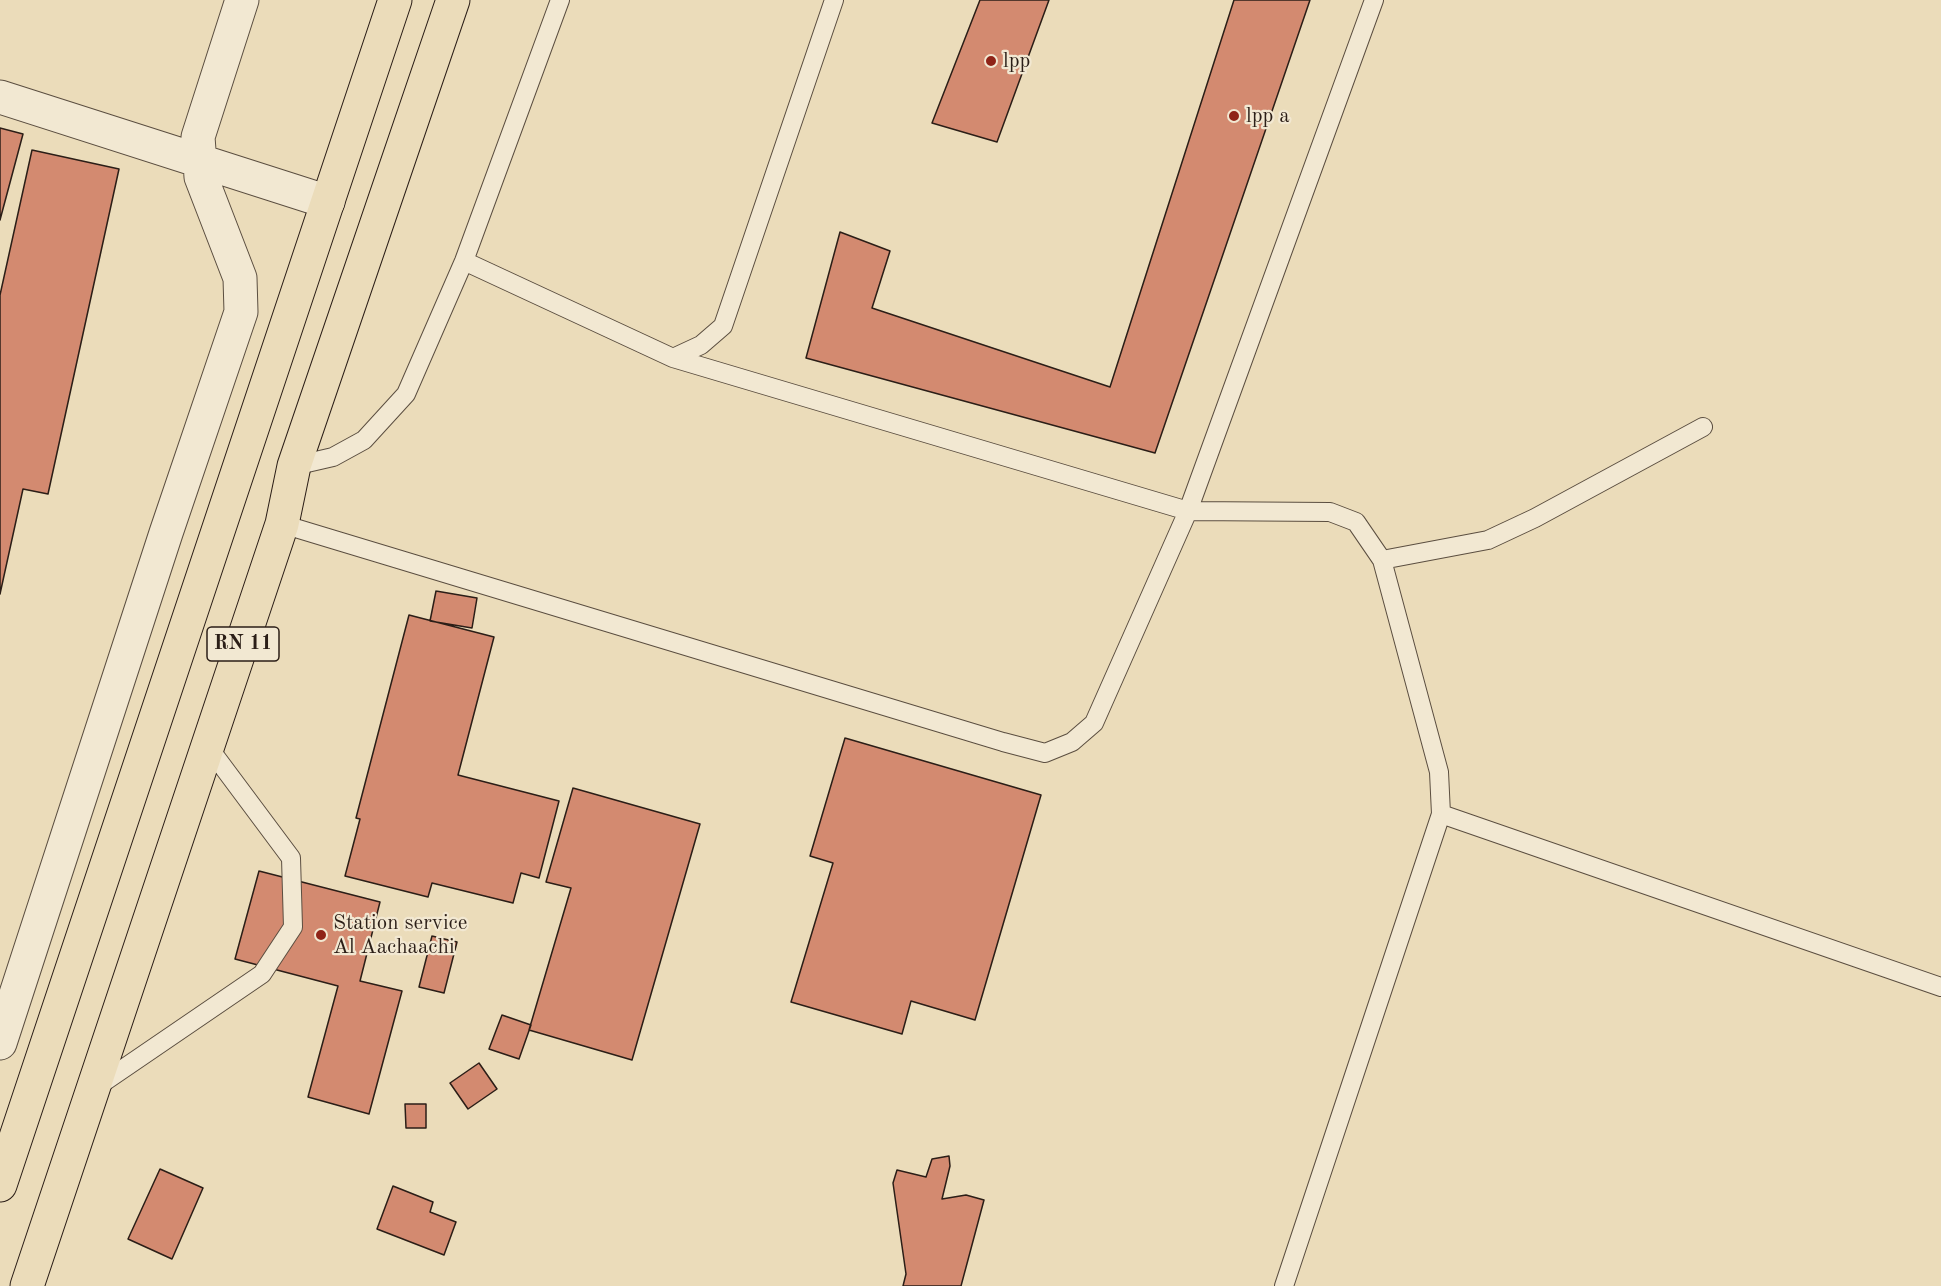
<!DOCTYPE html>
<style>
body{margin:0}
canvas{display:block;background:#ebdcba}
</style>
<canvas width="1941" height="1286"></canvas>
<script>
const ctx = document.querySelector('canvas').getContext('2d');
ctx.lineJoin = 'round';
function paint(path, color) {
  ctx.fillStyle = color;
  ctx.fill(path, 'evenodd');
}
function toPath(rows) {
  const path = new Path2D();
  for (const r of rows) {
    path.moveTo(r[0], r[1]);
    for (let i = 2; i < r.length; i += 2) path.lineTo(r[i], r[i + 1]);
  }
  return path;
}
function trace(path, color, width, dash) {
  ctx.strokeStyle = color;
  ctx.lineWidth = width;
  ctx.lineCap = dash ? 'butt' : 'round';
  ctx.setLineDash(dash || []);
  ctx.stroke(path);
}
function label(font, color, halo, rows, align = 'center') {
  ctx.font = font + ' "Old Standard TT",serif';
  ctx.lineWidth = 4.5;
  ctx.setLineDash([]);
  ctx.textBaseline = 'middle';
  ctx.strokeStyle = halo;
  ctx.fillStyle = color;
  for (const [text, x, y, turn = 0] of rows) {
    ctx.save();
    ctx.translate(x, y);
    ctx.rotate((+turn || 0) * Math.PI / 180);
    ctx.textAlign = isNaN(turn) ? turn : align;
    if (halo) ctx.strokeText(text, 0, 0);
    ctx.fillText(text, 0, 0);
    ctx.restore();
  }
}
const building = toPath([
 [980,0,1049,0,997,142,932,123,980,0],
 [1234,0,1310,0,1155,453,806,358,840,232,890,251,872,308,1110,387,1234,0],
 [0,128,23,134,0,220,0,128],
 [32,150,119,169,48,494,23,489,0,594,0,295,32,150],
 [436,591,477,598,472,628,430,621,436,591],
 [409,615,494,637,458,775,559,801,539,878,521,873,513,903,432,883,428,897,345,876,360,819,356,818,409,615],
 [845,738,1041,795,975,1020,911,1001,902,1034,791,1002,833,863,810,856,845,738],
 [573,788,700,824,632,1060,529,1030,571,888,546,882,573,788],
 [259,871,380,902,360,981,402,991,369,1114,308,1097,338,986,235,959,259,871],
 [432,936,457,942,444,993,419,987,432,936],
 [502,1015,531,1025,519,1059,489,1049,502,1015],
 [479,1063,497,1089,468,1109,450,1083,479,1063],
 [405,1104,426,1104,426,1128,406,1128,405,1104],
 [949,1156,950,1166,942,1199,966,1195,984,1200,961,1286,903,1286,906,1274,893,1183,897,1170,926,1177,932,1159,949,1156],
 [160,1169,203,1188,172,1259,128,1239,160,1169],
 [393,1186,433,1202,430,1212,456,1222,444,1255,377,1229,393,1186]
]);
const lane = toPath([
 [464,261,673,358,701,345,723,326,834,0],
 [673,358,1188,511,1330,512,1356,522,1382,560,1439,772,1441,814,1284,1286],
 [294,466,333,457,364,440,406,394,464,261,560,0],
 [282,524,1003,742,1045,753,1072,742,1094,723,1188,511,1374,0],
 [1382,560,1488,540,1535,518,1703,427],
 [1441,814,1941,987],
 [95,1088,262,974,293,927,291,858,209,748]
]);
const street = toPath([
 [0,97,328,202],
 [0,1043,166,533,241,312,240,278,201,177,198,137,242,0]
]);
const highway = toPath([
 [0,1185,395,0],
 [27,1286,282,524,294,466,453,0]
]);
const markers = [
 [991,61,6,"#8f2418"],
 [1234,116,6,"#8f2418"],
 [321,935,6,"#8f2418"]
];
const shields = [
 [243,644,72]
];
const shieldNames = [
 ["RN 11",243,644]
];
const poiNames = [
 ["lpp",1003,61],
 ["lpp a",1246,116],
 ["Station service",333,923],
 ["Al Aachaachi",333,947]
];
paint(building, '#d38a70');
trace(building, '#2b1e17', 1.5);
trace(lane, '#5b4e40', 20);
trace(street, '#5b4e40', 35);
trace(highway, '#2b1e17', 35);
trace(lane, '#f2e8d2', 18);
trace(street, '#f2e8d2', 33);
trace(highway, '#ebdcba', 33);
for (const [x, y, r, color] of markers) {
  const dot = new Path2D();
  dot.arc(x, y, r, 0, 2 * Math.PI);
  ctx.fillStyle = color;
  ctx.fill(dot);
  trace(dot, '#f2e8d2', 2);
}
for (const [x, y, w] of shields) {
  const box = new Path2D();
  box.roundRect(x - w / 2, y - 17, w, 34, 4.5);
  ctx.fillStyle = '#f2e8d2';
  ctx.fill(box);
  trace(box, '#2b1e17', 1.5);
}
label('bold 20px', '#2b1e17', null, shieldNames);
label('21px', '#2b1e17', '#f2e8d2', poiNames, 'left');
</script>
